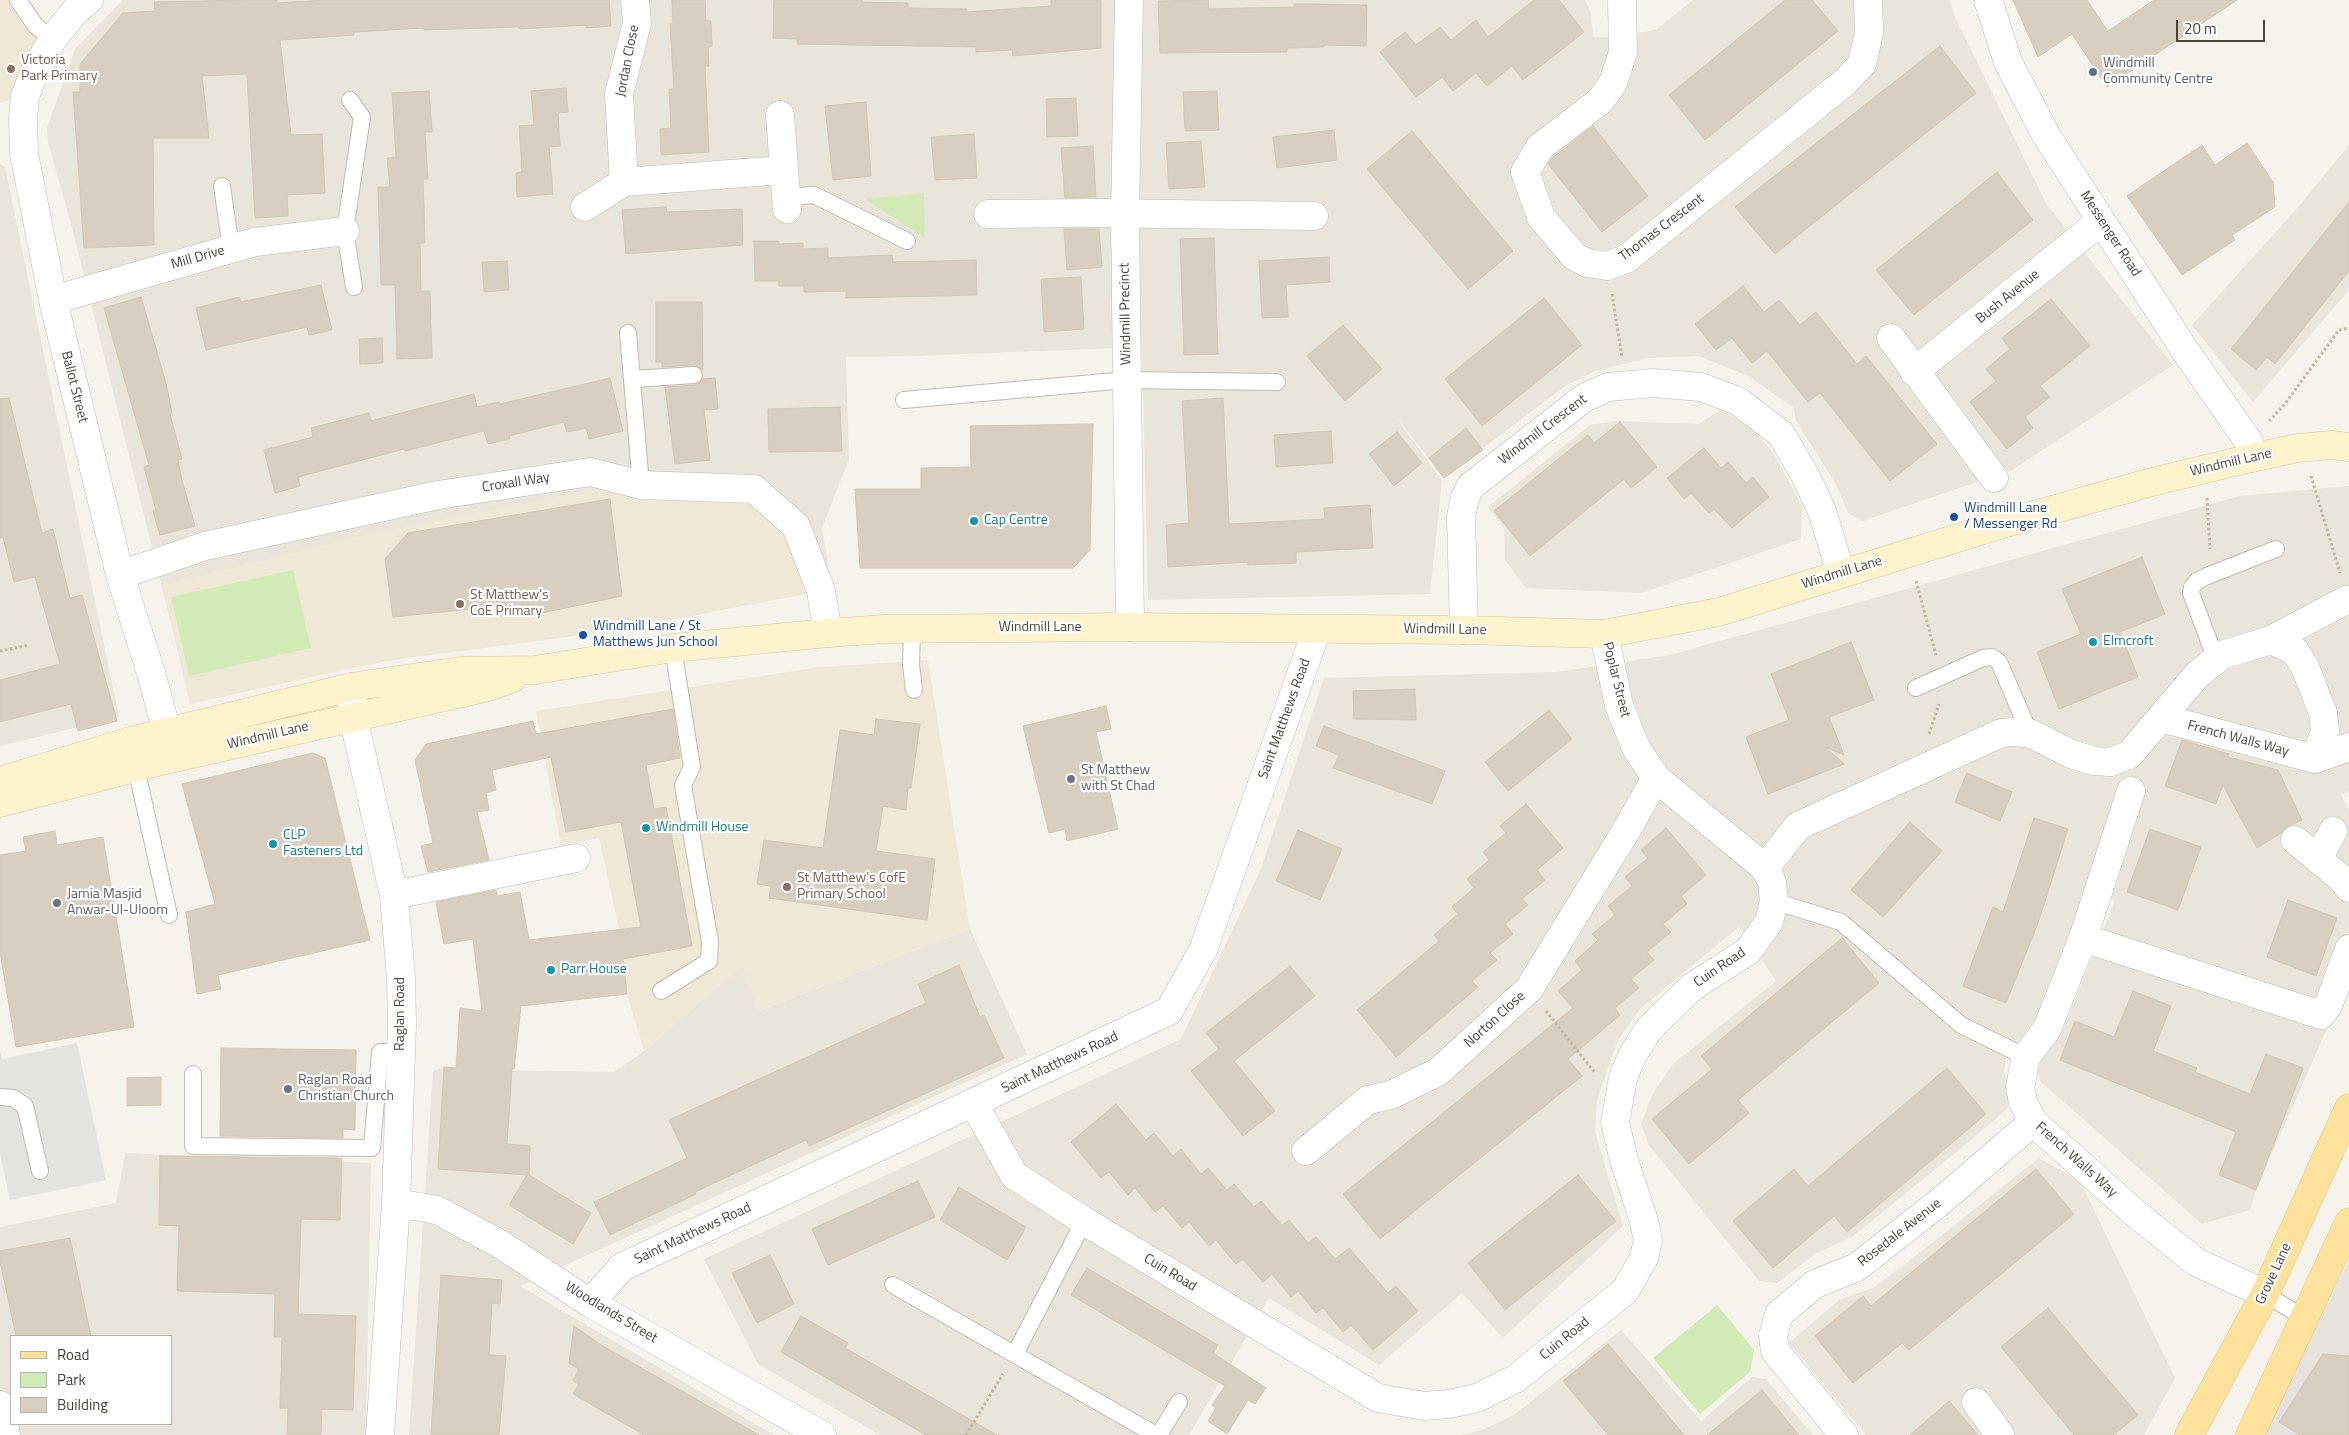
<!DOCTYPE html>
<style>
body{margin:0}
#map{position:relative;width:2349px;height:1435px;overflow:hidden;background:#f6f3ec;font-family:"Titillium Web",sans-serif}
canvas{display:block}
.legend{position:absolute;left:10px;top:1335px;width:162px;height:90px;box-sizing:border-box;background:#fff;border:1px solid #b7b4b0;margin:0;padding:6px 9px;list-style:none;font-size:15px;color:#4b4439}
.legend li{display:flex;align-items:center;gap:10px;height:25px}
.legend b{width:25px;border:1px solid #b7b4b0}
.scale{position:absolute;left:2176px;top:20px;width:89px;height:22px;box-sizing:border-box;border:2px solid #4b4439;border-top:0;padding-left:6px;font-size:15px;line-height:18px;white-space:nowrap;color:#4b4439;-webkit-text-stroke:4px #fff;paint-order:stroke}
</style>
<div id="map">
<canvas width="2349" height="1435"></canvas>
<ul class="legend">
<li><b style="height:6px;background:#ffe39c"></b>Road</li>
<li><b style="height:14px;background:#d2eab5"></b>Park</li>
<li><b style="height:14px;background:#d8cfc1"></b>Building</li>
</ul>
<div class="scale">20 m</div>
</div>
<script>
const ctx = document.querySelector('canvas').getContext('2d');
ctx.lineJoin = 'round';
function paint(path, color) {
  ctx.fillStyle = color;
  ctx.fill(path, 'evenodd');
}
function toPath(rows) {
  const path = new Path2D();
  for (const r of rows) {
    path.moveTo(r[0], r[1]);
    for (let i = 2; i < r.length; i += 2) path.lineTo(r[i], r[i + 1]);
  }
  return path;
}
function trace(path, color, width, dash) {
  ctx.strokeStyle = color;
  ctx.lineWidth = width;
  ctx.lineCap = dash ? 'butt' : 'round';
  ctx.setLineDash(dash || []);
  ctx.stroke(path);
}
function label(font, color, halo, rows, align = 'center') {
  ctx.font = font + ' "Titillium Web",sans-serif';
  ctx.lineWidth = 4.5;
  ctx.setLineDash([]);
  ctx.textBaseline = 'middle';
  ctx.strokeStyle = halo;
  ctx.fillStyle = color;
  for (const [text, x, y, turn = 0] of rows) {
    ctx.save();
    ctx.translate(x, y);
    ctx.rotate((+turn || 0) * Math.PI / 180);
    ctx.textAlign = isNaN(turn) ? turn : align;
    if (halo) ctx.strokeText(text, 0, 0);
    ctx.fillText(text, 0, 0);
    ctx.restore();
  }
}
const residential = toPath([
 [123,0,1585,0,1591,13,1593,37,1615,37,1656,30,1693,0,1950,0,1954,15,2047,205,2173,365,2012,470,1863,521,1848,513,1836,484,1796,421,1794,408,1748,376,1699,356,1648,358,1596,371,1565,386,1444,478,1393,413,1442,481,1430,594,1148,600,1142,347,914,356,846,357,849,459,822,528,832,588,612,620,256,685,187,687,73,231,48,142,47,128,75,49],
 [2349,145,2349,290,2253,402,2192,325,2299,206],
 [0,164,5,167,119,717,0,746],
 [1721,410,1748,425,1772,451,1802,506,1801,539,1641,593,1526,588,1505,560,1504,528,1488,507,1590,425,1617,421,1699,424],
 [2349,486,2349,791,2341,795,2349,811,2349,978,2256,1190,2250,1210,2202,1224,2041,1082,2036,1067,2064,1026,2115,901,2087,888,2040,1014,2019,1041,2007,1050,2004,1070,2009,1097,2007,1109,1970,1141,1852,1237,1815,1254,1777,1283,1759,1281,1649,1145,1641,1124,1653,1093,1673,1064,1776,981,1739,927,1640,1009,1618,1040,1597,1100,1595,1132,1623,1226,1503,1338,1462,1293,1379,1365,1269,1298,1189,1435,880,1435,758,1364,704,1259,1181,1039,1261,869,1324,678,1557,672,1670,655,2240,496],
 [970,929,1027,1054,520,1286,774,1435,409,1435,433,1071,444,1067,487,1070,614,1072,644,1051,743,965,758,1011],
 [125,1153,371,1163,366,1435,0,1435,0,1227,116,1203],
 [11,1336,171,1336,171,1424,11,1424],
 [2039,1158,2080,1181,2175,1378,2144,1435,1866,1435,1789,1343,1839,1300,1873,1288,1908,1262],
 [1621,1330,1701,1421,1752,1377,1766,1379,1813,1435,1460,1435,1482,1430,1514,1415]
]);
const industrial = toPath([
 [2349,1260,2349,1435,2264,1435]
]);
const education = toPath([
 [0,0,28,0,38,38,8,101,0,103],
 [611,487,754,496,787,527,821,591,686,617,583,635,385,661,190,704,162,585,364,535],
 [928,660,970,929,757,1011,743,966,644,1051,627,994,619,929,599,838,561,846,536,711,820,667]
]);
const green = toPath([
 [924,193,925,238,865,199],
 [293,570,311,648,189,676,171,597],
 [1717,1305,1754,1350,1750,1372,1700,1414,1653,1358]
]);
const parking = toPath([
 [77,1043,106,1180,10,1200,0,1154,0,1051,2,1059]
]);
const building = toPath([
 [249,0,277,0,277,3,326,0,609,0,611,26,587,28,586,25,520,29,519,27,424,30,424,28,354,32,354,35,280,40,291,135,322,134,325,193,287,195,288,216,255,218,247,74,202,76,209,138,153,138,154,245,84,248,73,92,80,92,80,64,123,13,155,11,154,2,249,0],
 [672,0,705,0,706,21,711,21,712,46,708,47,709,66,705,66,709,152,661,155,660,129,671,128,669,89,674,89,670,24,673,24,672,0],
 [774,0,862,0,862,2,908,3,908,8,967,9,967,12,1051,6,1051,0,1101,0,1101,48,1013,56,1012,50,976,52,976,47,797,44,797,39,773,38,774,0],
 [1208,0,1209,9,1294,7,1294,4,1313,4,1367,5,1366,46,1324,45,1324,47,1287,48,1287,52,1160,53,1158,1,1208,0],
 [1534,0,1559,0,1584,32,1523,80,1512,66,1487,86,1476,73,1453,91,1442,77,1416,97,1380,52,1405,32,1416,45,1440,27,1451,40,1476,20,1488,37,1534,0],
 [1785,0,1812,0,1838,31,1705,140,1669,95,1785,0],
 [2013,0,2087,0,2108,31,2154,0,2237,0,2107,87,2072,34,2038,57,2013,0],
 [1940,46,1976,93,1775,254,1735,207,1940,46],
 [566,88,568,112,558,113,560,146,549,147,553,194,517,197,516,173,522,172,519,126,534,125,531,91,566,88],
 [429,91,432,132,425,132,428,179,423,179,425,243,420,243,421,291,430,291,432,358,397,359,395,285,381,285,378,187,390,187,387,158,396,157,392,93,429,91],
 [1217,91,1219,130,1185,131,1183,92,1217,91],
 [1076,98,1078,136,1047,137,1046,99,1076,98],
 [866,102,871,176,833,180,825,106,866,102],
 [1593,126,1648,196,1602,232,1548,164,1552,158,1593,126],
 [1334,130,1337,160,1277,168,1273,137,1334,130],
 [1412,131,1513,251,1468,289,1367,169,1412,131],
 [974,134,977,178,935,180,931,137,974,134],
 [1201,141,1205,187,1169,189,1166,143,1201,141],
 [2247,143,2273,182,2275,207,2232,235,2235,240,2182,275,2127,196,2202,145,2215,165,2247,143],
 [1093,146,1096,197,1065,198,1061,148,1093,146],
 [1997,172,2033,220,1914,315,1876,270,1997,172],
 [2349,202,2349,271,2275,364,2267,357,2256,370,2231,349,2349,202],
 [666,207,667,212,742,209,743,245,626,254,622,210,666,207],
 [1064,229,1099,229,1102,267,1067,270,1064,229],
 [1214,238,1218,354,1184,355,1180,239,1214,238],
 [754,241,778,241,779,244,803,243,803,249,828,248,828,258,892,255,893,262,976,260,977,295,846,298,846,291,804,292,804,286,779,286,779,281,755,281,754,241],
 [1329,257,1330,282,1286,285,1288,317,1262,318,1259,261,1329,257],
 [507,261,509,290,484,292,482,262,507,261],
 [1081,277,1084,329,1044,332,1041,279,1081,277],
 [321,285,332,330,309,335,307,327,206,350,196,308,239,297,241,302,321,285],
 [1743,286,1764,312,1779,300,1800,325,1816,312,1857,364,1866,356,1937,444,1890,481,1820,393,1808,402,1767,351,1752,363,1732,338,1716,350,1695,324,1743,286],
 [141,297,166,383,172,413,170,414,182,459,178,460,182,480,195,526,160,535,153,511,156,510,144,467,149,465,104,308,141,297],
 [1544,298,1582,345,1482,426,1445,379,1544,298],
 [2051,299,2090,346,2040,386,2050,397,2025,417,2033,428,2007,449,1970,402,1996,381,1986,369,2010,349,2002,338,2051,299],
 [656,302,702,302,703,370,694,365,662,367,662,362,656,362,656,302],
 [1343,325,1382,369,1345,401,1307,356,1343,325],
 [382,338,383,363,360,364,359,339,382,338],
 [610,378,623,431,589,439,586,428,567,432,564,422,509,436,510,439,488,444,484,431,405,451,404,449,298,477,300,486,275,493,264,450,313,437,311,428,369,413,371,421,474,394,477,407,499,402,500,404,610,378],
 [715,378,718,409,704,410,710,460,675,464,665,387,695,385,703,379,715,378],
 [9,398,42,533,53,529,70,598,82,595,117,721,78,731,71,704,0,722,0,680,60,664,35,577,14,582,3,537,0,538,0,399,9,398],
 [1223,398,1229,524,1325,519,1324,508,1370,505,1373,548,1296,552,1296,563,1248,565,1248,562,1168,567,1166,525,1189,523,1182,401,1223,398],
 [840,407,842,451,769,452,768,409,840,407],
 [1620,422,1657,467,1631,488,1624,479,1530,556,1494,511,1588,435,1594,443,1620,422],
 [1093,424,1090,550,1073,568,860,568,855,489,921,489,921,468,971,467,970,426,1093,424],
 [1466,428,1483,450,1444,478,1429,458,1466,428],
 [1331,431,1333,463,1276,467,1274,435,1331,431],
 [1397,432,1422,463,1394,486,1369,454,1397,432],
 [1704,448,1721,468,1728,462,1746,483,1753,477,1769,497,1732,528,1714,509,1709,513,1691,493,1684,499,1667,478,1704,448],
 [610,499,622,596,523,617,522,604,393,617,385,559,408,533,610,499],
 [2142,557,2165,614,2120,632,2138,677,2059,709,2037,652,2081,634,2062,589,2142,557],
 [1851,642,1874,700,1829,717,1844,755,1825,747,1844,764,1768,794,1746,737,1789,720,1771,674,1851,642],
 [1415,689,1416,720,1354,719,1353,691,1415,689],
 [1106,706,1111,729,1096,732,1118,829,1067,841,1065,829,1049,833,1023,726,1106,706],
 [673,709,680,758,646,765,654,809,666,807,692,946,623,959,627,994,521,1006,514,1069,512,1069,507,1144,530,1146,529,1175,591,1213,573,1244,509,1205,527,1175,438,1169,444,1067,456,1068,460,1008,482,1011,473,939,444,944,436,902,496,890,497,896,520,892,529,940,641,927,621,822,566,832,551,757,492,770,496,790,486,793,489,810,477,812,489,860,428,872,421,846,433,843,415,760,426,744,533,721,536,734,673,709],
 [1549,710,1572,739,1508,791,1485,762,1549,710],
 [876,719,920,724,911,788,908,788,906,810,883,806,876,851,935,859,927,920,769,898,771,886,757,884,764,840,823,848,840,730,874,735,876,719],
 [1324,726,1445,771,1432,804,1333,768,1339,755,1316,746,1324,726],
 [2182,740,2229,754,2228,757,2278,770,2302,820,2289,826,2281,833,2257,848,2223,785,2216,804,2165,786,2182,740],
 [313,753,325,758,370,940,218,975,221,989,197,994,186,912,215,904,182,784,313,753],
 [1967,773,2012,792,2000,821,1955,802,1967,773],
 [1526,804,1563,848,1537,870,1545,880,1522,899,1528,905,1505,924,1513,934,1490,953,1497,960,1472,981,1478,987,1396,1057,1357,1010,1439,941,1434,935,1458,914,1452,907,1474,888,1467,879,1489,860,1483,852,1506,833,1500,826,1526,804],
 [2034,818,2068,829,2038,923,2006,1003,1963,986,1993,907,2003,912,2034,818],
 [1910,822,1942,851,1883,917,1851,890,1910,822],
 [1666,828,1706,875,1681,896,1687,904,1663,924,1671,932,1647,952,1654,960,1631,979,1639,988,1615,1008,1620,1015,1568,1059,1582,1076,1380,1239,1343,1194,1573,1008,1558,991,1582,970,1575,961,1598,940,1592,934,1615,915,1608,906,1632,886,1625,877,1648,858,1641,850,1666,828],
 [2150,829,2201,847,2178,910,2127,892,2150,829],
 [1298,830,1342,849,1320,900,1276,881,1298,830],
 [55,831,57,845,103,837,134,1027,16,1047,0,952,0,855,26,851,23,837,55,831],
 [2288,900,2337,918,2316,976,2267,957,2288,900],
 [1842,938,1879,983,1738,1100,1749,1113,1689,1164,1652,1119,1712,1069,1701,1056,1842,938],
 [959,965,980,1017,984,1015,1004,1058,809,1146,806,1140,695,1192,696,1194,610,1235,594,1202,687,1158,669,1120,926,1003,918,984,959,965],
 [1290,966,1315,996,1234,1061,1275,1111,1243,1136,1191,1071,1219,1049,1206,1033,1290,966],
 [2133,991,2171,1006,2153,1051,2197,1068,2195,1072,2250,1094,2266,1054,2303,1068,2256,1190,2219,1175,2236,1132,2060,1060,2075,1021,2114,1037,2133,991],
 [221,1048,356,1050,355,1130,343,1129,343,1138,220,1136,221,1048],
 [1947,1068,1986,1114,1847,1232,1834,1216,1773,1268,1733,1221,1794,1169,1808,1186,1947,1068],
 [161,1077,161,1105,127,1106,127,1078,161,1077],
 [1116,1104,1146,1140,1154,1133,1173,1156,1181,1149,1201,1174,1208,1168,1227,1190,1234,1184,1254,1207,1261,1201,1282,1225,1289,1220,1308,1243,1316,1237,1335,1259,1349,1248,1388,1293,1396,1286,1418,1311,1373,1350,1351,1325,1343,1332,1323,1308,1316,1313,1298,1291,1291,1297,1272,1274,1263,1282,1243,1259,1236,1264,1216,1240,1209,1246,1189,1222,1182,1228,1163,1206,1155,1212,1135,1188,1128,1195,1109,1172,1101,1178,1071,1142,1116,1104],
 [160,1156,342,1158,340,1220,301,1219,298,1314,356,1316,353,1410,322,1409,321,1435,287,1435,288,1408,280,1408,282,1337,274,1337,275,1294,177,1291,179,1226,159,1225,160,1156],
 [2036,1169,2074,1214,1909,1350,1902,1343,1853,1383,1815,1336,1863,1296,1871,1306,2036,1169],
 [1578,1175,1616,1221,1505,1310,1468,1263,1578,1175],
 [918,1181,935,1217,828,1265,812,1229,918,1181],
 [959,1187,1026,1227,1007,1260,940,1220,959,1187],
 [70,1238,91,1336,16,1336,0,1261,0,1251,70,1238],
 [770,1255,794,1304,757,1323,732,1273,770,1255],
 [1087,1268,1218,1345,1213,1353,1266,1388,1255,1404,1248,1400,1227,1434,1208,1421,1216,1408,1212,1405,1225,1386,1071,1295,1087,1268],
 [441,1275,502,1280,500,1304,492,1303,489,1355,506,1356,499,1435,431,1435,441,1275],
 [2048,1308,2138,1415,2113,1435,2074,1435,2001,1347,2048,1308],
 [801,1316,848,1343,845,1348,997,1435,926,1435,781,1352,801,1316],
 [574,1326,601,1345,759,1435,644,1435,573,1394,579,1384,573,1381,579,1369,569,1363,574,1326],
 [1608,1344,1684,1435,1608,1435,1563,1381,1608,1344],
 [2323,1354,2349,1356,2349,1435,2300,1435,2279,1422,2323,1354],
 [1762,1390,1799,1435,1707,1435,1762,1390],
 [1949,1401,1978,1435,1910,1435,1949,1401]
]);
const path = toPath([
 [1612,294,1622,357],
 [2269,421,2284,405,2339,330,2349,328],
 [2311,476,2340,573],
 [2207,498,2210,549],
 [1916,581,1936,655],
 [0,651,29,645],
 [1929,734,1939,704],
 [1546,1011,1595,1073],
 [966,1435,1003,1374]
]);
const lane = toPath([
 [18,0,35,25,52,40],
 [350,100,362,117,345,231,354,287],
 [222,186,231,249],
 [786,197,814,195,907,241],
 [628,333,641,485],
 [634,379,694,375],
 [904,400,1127,380,1277,382],
 [912,629,911,665,914,690],
 [2216,660,2191,593,2192,587,2197,581,2207,576,2276,549],
 [1916,688,1983,658,1992,657,1999,662,2030,734],
 [136,768,169,915],
 [1774,901,1841,922,1961,1025,2026,1057],
 [661,991,709,961,710,942,683,785,692,767,673,648],
 [193,1074,193,1146,372,1148,380,1052,401,1052],
 [0,1097,13,1098,25,1106,40,1171],
 [893,1285,1156,1435],
 [2265,1294,2306,1319],
 [1015,1354,1084,1221],
 [1159,1435,1179,1402]
]);
const street = toPath([
 [89,0,75,11,52,40,35,71,25,96,23,119,24,154,53,300,120,575,151,673,167,732,175,742,185,740],
 [1129,0,1125,214,1130,627],
 [1622,0,1623,52,1613,83,1600,101,1540,147,1525,172,1541,217,1574,256,1587,263,1607,266,1626,259,1845,82,1862,64,1869,33,1868,0],
 [1988,0,2008,62,2046,135,2184,349,2249,442,2251,458],
 [780,115,787,209],
 [624,182,619,94,637,23,635,0],
 [585,207,624,182,784,170],
 [988,214,1099,213,1314,216],
 [53,300,255,242,345,231],
 [1891,338,1994,478],
 [1914,372,2101,221],
 [120,575,205,546,438,495,591,472,641,485,754,489,796,526,821,591,828,633],
 [1464,630,1461,517,1465,497,1471,486,1584,398,1608,387,1654,383,1701,387,1738,401,1781,434,1805,475,1822,511,1841,573],
 [2271,640,2346,600],
 [351,687,353,717,394,895,401,978,402,1024,396,1203,380,1435],
 [2161,718,2315,759],
 [2131,791,2083,938,2047,1029,2026,1057,2020,1087,2023,1102,2033,1122,2136,1214,2196,1262,2265,1294],
 [2295,840,2341,878,2349,888],
 [2318,859,2333,831],
 [1765,868,1798,826,2001,733,2016,732,2032,734,2071,754,2094,761,2110,762,2129,755,2198,674,2222,655,2271,640,2295,651,2305,667,2323,713,2325,731,2315,759,2349,747],
 [394,895,576,858],
 [2083,938,2321,1015,2328,1006,2349,949],
 [974,1104,1014,1175,1084,1221,1378,1398,1424,1406,1449,1404,1477,1398,1515,1379,1625,1291,1644,1258,1648,1240,1644,1221,1624,1160,1615,1123,1623,1078,1632,1056,1649,1029,1692,987,1748,951,1769,922,1774,901,1772,882,1765,868,1656,778,1636,748,1619,705,1604,634],
 [1306,1151,1368,1100,1391,1095,1438,1072,1529,989,1626,831,1656,778],
 [396,1203,437,1210,500,1244,590,1303,822,1435],
 [590,1303,622,1267,1169,1011,1203,950,1317,629],
 [1976,1402,2000,1435],
 [0,1405,6,1435],
 [1844,1435,1775,1351,1773,1336,1779,1314,1815,1284,1857,1267,1941,1201,2033,1122]
]);
const secondary = toPath([
 [0,781,134,740,351,687,460,671,535,670,673,648,828,633,885,629,1130,627,1464,630,1604,634,1719,612,2006,523,2148,483,2251,458,2298,448,2332,445,2349,447],
 [0,803,165,760,488,687,513,678]
]);
const primary = toPath([
 [2189,1435,2265,1294,2349,1108],
 [2250,1435,2349,1222]
]);
const markers = [
 [11,69,5,"#8d6e63"],
 [2093,72,5,"#5c6f8a"],
 [1954,517,5,"#1a4fb4"],
 [974,521,5,"#0f9aa8"],
 [460,604,5,"#8d6e63"],
 [583,635,5,"#1a4fb4"],
 [2093,642,5,"#0f9aa8"],
 [1071,779,5,"#6b7280"],
 [646,828,5,"#0f9aa8"],
 [273,844,5,"#0f9aa8"],
 [787,887,5,"#8d6e63"],
 [57,903,5,"#6b7280"],
 [551,970,5,"#0f9aa8"],
 [288,1089,5,"#6b7280"]
];
const educationNames = [
 ["Victoria",21,61],
 ["Park Primary",21,77],
 ["St Matthew's",470,596],
 ["CoE Primary",470,612],
 ["St Matthew's CofE",797,879],
 ["Primary School",797,895]
];
const streetNames = [
 ["Jordan Close",628,61,-79],
 ["Thomas Crescent",1662,228,-37],
 ["Messenger Road",2110,234,57],
 ["Mill Drive",198,258,-16],
 ["Bush Avenue",2008,297,-39],
 ["Windmill Precinct",1126,314,-91],
 ["Ballot Street",74,387,76],
 ["Windmill Crescent",1543,430,-37],
 ["Windmill Lane",2231,463,-13],
 ["Croxall Way",516,483,-9],
 ["Windmill Lane",1842,573,-17],
 ["Windmill Lane",1040,628],
 ["Windmill Lane",1445,630,1],
 ["Poplar Street",1616,680,76],
 ["Saint Matthews Road",1285,719,-70],
 ["Windmill Lane",268,736,-13],
 ["French Walls Way",2238,739,15],
 ["Cuin Road",1720,968,-34],
 ["Raglan Road",401,1014,-90],
 ["Norton Close",1495,1020,-42],
 ["Saint Matthews Road",1060,1063,-25],
 ["French Walls Way",2076,1160,42],
 ["Rosedale Avenue",1900,1233,-38],
 ["Saint Matthews Road",693,1234,-25],
 ["Cuin Road",1170,1273,31],
 ["Grove Lane",2274,1274,-65],
 ["Woodlands Street",611,1313,31],
 ["Cuin Road",1565,1339,-39]
];
const serviceNames = [
 ["Windmill",2103,64],
 ["Community Centre",2103,80]
];
const transitNames = [
 ["Windmill Lane",1964,509],
 ["/ Messenger Rd",1964,525],
 ["Windmill Lane / St",593,627],
 ["Matthews Jun School",593,643]
];
const cultureNames = [
 ["Cap Centre",984,521],
 ["Elmcroft",2103,642],
 ["Windmill House",656,828],
 ["CLP",283,836],
 ["Fasteners Ltd",283,852],
 ["Parr House",561,970]
];
const worshipNames = [
 ["St Matthew",1081,771],
 ["with St Chad",1081,787],
 ["Jamia Masjid",67,895],
 ["Anwar-Ul-Uloom",67,911],
 ["Raglan Road",298,1081],
 ["Christian Church",298,1097]
];
paint(residential, '#eae5da');
paint(industrial, '#e6e2dd');
paint(education, '#efe8d6');
paint(green, '#d2eab5');
paint(parking, '#e5e3e0');
paint(building, '#d8cfc1');
trace(building, '#d3c7b4', 1);
trace(lane, '#c2bbae', 18);
trace(street, '#c2bbae', 29);
trace(secondary, '#d6c79b', 29);
trace(primary, '#e6c16a', 29);
trace(path, '#c4b79f', 3, [2.5, 2.5]);
trace(lane, '#fff', 16);
trace(street, '#fff', 28);
trace(secondary, '#fff3cd', 28);
trace(primary, '#ffe39c', 28);
for (const [x, y, r, color] of markers) {
  const dot = new Path2D();
  dot.arc(x, y, r, 0, 2 * Math.PI);
  ctx.fillStyle = color;
  ctx.fill(dot);
  trace(dot, '#fff', 2);
}
label('14px', '#785e54', '#fff', educationNames, 'left');
label('14px', '#4b4439', '#fff', streetNames);
label('14px', '#4e5e75', '#fff', serviceNames, 'left');
label('14px', '#164399', '#fff', transitNames, 'left');
label('14px', '#0d838f', '#fff', cultureNames, 'left');
label('14px', '#5b616d', '#fff', worshipNames, 'left');
</script>
